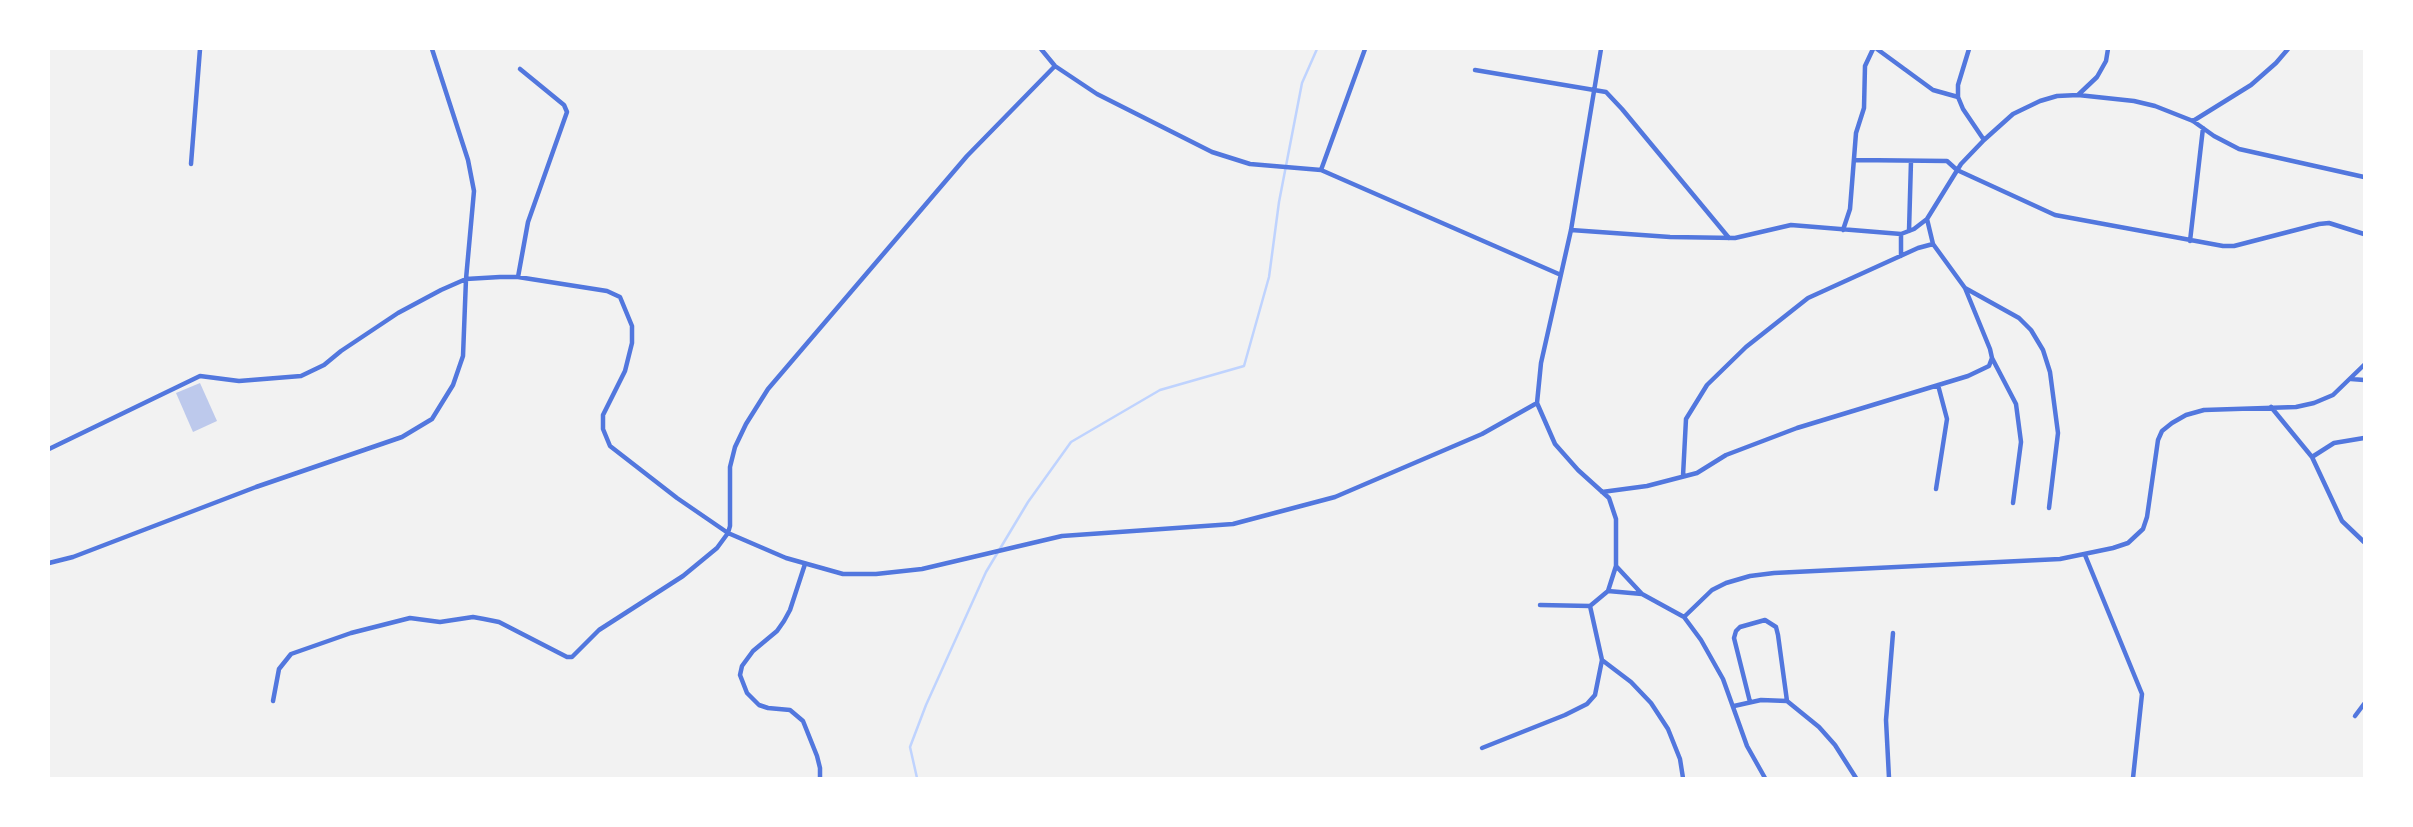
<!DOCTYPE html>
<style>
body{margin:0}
#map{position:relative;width:2413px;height:827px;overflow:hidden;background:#f2f2f2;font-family:"Nunito Sans",sans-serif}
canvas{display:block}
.frame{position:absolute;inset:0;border:50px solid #fff;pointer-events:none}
</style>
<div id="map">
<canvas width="2413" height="827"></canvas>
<div class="frame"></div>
</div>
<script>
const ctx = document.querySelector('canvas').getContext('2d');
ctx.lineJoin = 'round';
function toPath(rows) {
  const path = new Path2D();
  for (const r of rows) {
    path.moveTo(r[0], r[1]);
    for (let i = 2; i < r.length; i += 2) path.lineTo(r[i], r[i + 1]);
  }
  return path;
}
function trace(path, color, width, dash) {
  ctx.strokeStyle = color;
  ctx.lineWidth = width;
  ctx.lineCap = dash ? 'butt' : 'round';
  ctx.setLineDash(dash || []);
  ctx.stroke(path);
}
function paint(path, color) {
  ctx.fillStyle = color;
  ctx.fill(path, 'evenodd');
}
const stream = toPath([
 [917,778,910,747,926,705,986,572,1028,502,1071,442,1160,390,1244,366,1269,277,1279,202,1302,83,1317,49]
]);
const building = toPath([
 [200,383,217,421,193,432,176,393]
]);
const minor = toPath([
 [1041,49,1055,66,1097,94,1212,152,1250,164,1321,170,1561,275],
 [1877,49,1933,90,1958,97],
 [1969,49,1958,85,1958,97,1963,109,1984,140],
 [1475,70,1606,92,1622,109,1729,238],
 [2078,95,2097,77,2106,61,2108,49],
 [2193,121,2251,85,2276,63,2288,49],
 [1855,160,1947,161,1957,170,2055,215,2223,246,2234,246,2319,224,2329,223,2364,234],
 [191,164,200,49],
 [1321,170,1365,49],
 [1571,230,1670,237,1735,238,1791,225,1901,234,1914,229,1927,219,1961,164,1984,140,2013,114,2040,101,2057,96,2078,95,2134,101,2155,106,2193,121,2214,136,2239,149,2364,177],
 [1843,230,1850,209,1856,133,1864,108,1865,66,1873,49],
 [1909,231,1911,161],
 [1901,234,1901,256],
 [2190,241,2203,128],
 [518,277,528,222,567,112,564,105,520,69],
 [1965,288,2019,318,2031,330,2043,350,2050,372,2058,433,2049,508],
 [1992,358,2016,404,2021,442,2013,503],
 [2351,379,2364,380],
 [2271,407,2312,457,2342,521,2364,542],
 [49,449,200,376,239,381,301,376,324,365,341,351,398,313,441,290,466,279,500,277,518,277,607,291,620,297,632,326,632,343,625,371,603,415,603,429,610,446,677,498,728,533,786,558,843,574,876,574,922,569,1062,536,1233,524,1335,497,1482,434,1537,403],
 [2312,457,2334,443,2364,438],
 [1683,476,1686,419,1707,385,1746,347,1808,298,1918,248,1933,244],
 [1936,489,1947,419,1938,385],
 [1602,492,1647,486,1697,473,1726,455,1797,428,1968,376,1989,366,1992,358,1990,349,1965,288,1933,244,1927,219],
 [2085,555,2142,694,2133,778],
 [49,563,73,557,256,487,402,437,432,419,453,385,463,356,466,279,474,191,468,160,432,49],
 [805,564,790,610,784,621,777,631,753,651,742,666,740,675,747,693,759,705,768,708,790,710,803,721,817,756,820,768,820,778],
 [1616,566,1642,594,1684,617,1701,640,1723,679,1747,746,1765,778],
 [1608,591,1642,594],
 [1540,605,1590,606,1608,591,1616,566,1616,519,1609,498,1578,470,1555,444,1537,403,1541,363,1571,230,1601,49],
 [1684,617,1712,590,1726,583,1750,576,1774,573,2060,559,2113,548,2128,543,2143,529,2147,517,2158,440,2162,431,2172,423,2186,415,2204,410,2296,407,2314,403,2333,395,2364,365],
 [1602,660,1631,682,1651,703,1668,729,1680,759,1683,778],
 [273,701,279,669,291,654,351,633,410,618,440,622,473,617,484,619,499,622,567,657,572,657,599,630,683,576,717,548,728,533,730,526,730,467,735,447,746,424,768,389,967,156,1055,66],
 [1750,702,1734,638,1736,631,1740,627,1765,620,1776,627,1778,635,1787,701],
 [1734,706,1761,700,1787,701,1819,727,1835,745,1856,778],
 [2355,716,2364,704],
 [1482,748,1565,715,1587,704,1595,695,1602,660,1590,606],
 [1889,778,1886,720,1893,633]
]);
trace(stream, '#bfd3fe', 2.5);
paint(building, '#bdc9ec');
trace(minor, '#5277de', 4.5);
</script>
